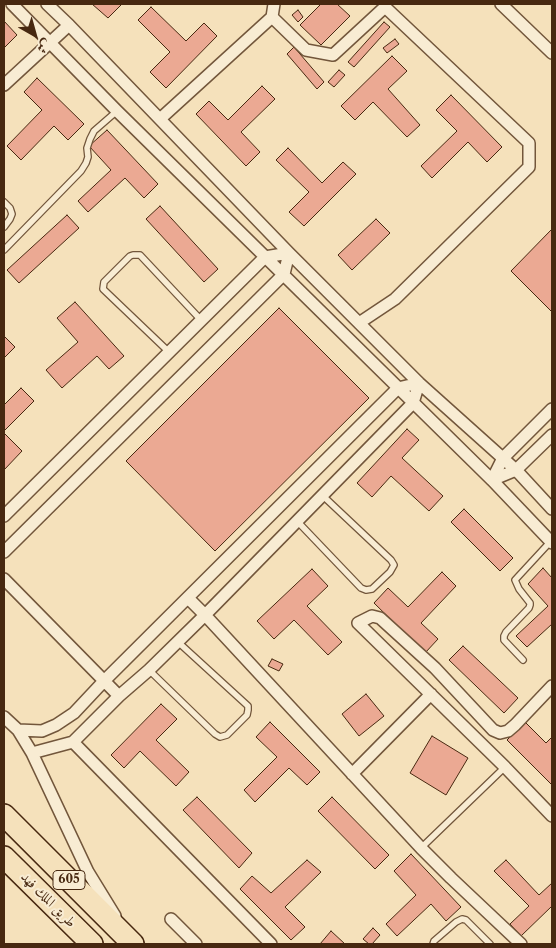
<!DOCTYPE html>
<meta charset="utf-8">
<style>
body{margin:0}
#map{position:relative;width:556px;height:948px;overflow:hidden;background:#f5e1bb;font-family:"Libre Caslon Text",Amiri,serif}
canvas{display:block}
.frame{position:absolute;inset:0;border:5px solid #472810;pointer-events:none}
.north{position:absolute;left:10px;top:10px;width:50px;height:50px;-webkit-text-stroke:4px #f8ecd3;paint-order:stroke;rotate:142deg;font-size:14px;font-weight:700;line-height:20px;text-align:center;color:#472810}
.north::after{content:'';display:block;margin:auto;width:18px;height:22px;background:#472810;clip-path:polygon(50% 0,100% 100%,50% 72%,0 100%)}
</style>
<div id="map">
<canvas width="556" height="948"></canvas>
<div class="frame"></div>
<div class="north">ش</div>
</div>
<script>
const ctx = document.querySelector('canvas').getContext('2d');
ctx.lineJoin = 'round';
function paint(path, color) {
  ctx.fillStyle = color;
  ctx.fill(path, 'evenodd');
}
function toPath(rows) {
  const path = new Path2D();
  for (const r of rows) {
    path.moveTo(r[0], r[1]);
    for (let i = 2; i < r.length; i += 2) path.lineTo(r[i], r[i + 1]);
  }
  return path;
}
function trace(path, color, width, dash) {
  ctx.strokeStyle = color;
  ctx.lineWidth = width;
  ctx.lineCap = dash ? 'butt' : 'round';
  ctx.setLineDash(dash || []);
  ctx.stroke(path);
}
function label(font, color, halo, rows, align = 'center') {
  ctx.font = font + ' "Libre Caslon Text",Amiri,serif';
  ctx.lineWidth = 4;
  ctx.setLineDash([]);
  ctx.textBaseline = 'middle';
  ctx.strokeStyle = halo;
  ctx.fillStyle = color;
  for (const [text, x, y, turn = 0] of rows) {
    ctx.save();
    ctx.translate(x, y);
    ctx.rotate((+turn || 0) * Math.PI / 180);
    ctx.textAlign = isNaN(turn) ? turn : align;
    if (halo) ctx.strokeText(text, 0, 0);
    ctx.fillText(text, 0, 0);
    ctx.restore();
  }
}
const building = toPath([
 [92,4,122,4,108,18,92,4],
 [321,4,337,4,350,16,321,45,300,25,321,4],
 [151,7,186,41,204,23,217,36,166,88,150,72,170,52,138,20,151,7],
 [298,10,303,17,298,22,292,15,298,10],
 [4,21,17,35,4,48,4,21],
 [384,22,390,27,354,67,348,62,384,22],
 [395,39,399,44,387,53,383,48,395,39],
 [294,47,324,82,317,89,287,54,294,47],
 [392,56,407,71,388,89,420,125,407,137,373,102,355,120,341,106,392,56],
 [339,70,345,75,334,87,328,82,339,70],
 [37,78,84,124,68,140,54,126,21,160,7,146,42,110,24,92,37,78],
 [262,86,275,99,241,132,260,152,246,166,196,114,209,101,228,120,262,86],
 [451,95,502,147,487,162,468,142,432,178,421,166,457,131,436,110,451,95],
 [107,130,158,184,144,198,125,178,88,212,78,201,111,170,89,146,107,130],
 [288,148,322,183,343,162,356,174,304,226,289,212,309,192,276,160,288,148],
 [160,206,218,269,204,282,146,219,160,206],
 [67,215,79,228,19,283,7,270,67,215],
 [376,219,390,233,352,270,338,255,376,219],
 [552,229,552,312,511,271,552,229],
 [75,302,124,356,109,369,97,356,62,388,46,370,78,342,57,318,75,302],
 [279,308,369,398,215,551,126,461,279,308],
 [4,336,15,347,4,358,4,336],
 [21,388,34,401,4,431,4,405,21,388],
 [407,429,419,440,402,458,443,496,429,511,391,476,372,497,357,483,407,429],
 [4,433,22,451,4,470,4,433],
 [464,509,513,558,500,571,451,522,464,509],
 [543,568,552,578,552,624,527,647,516,636,548,606,528,584,543,568],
 [312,569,328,586,307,606,342,642,328,655,294,620,274,639,257,621,312,569],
 [442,572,456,586,421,623,438,639,425,653,374,603,388,588,408,607,442,572],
 [463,646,518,698,504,713,449,660,463,646],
 [272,659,283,664,279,671,268,666,272,659],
 [366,694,384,716,359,736,342,714,366,694],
 [161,704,177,719,156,740,189,772,176,786,140,751,124,768,111,755,161,704],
 [270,722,320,772,307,785,289,768,255,802,244,790,277,757,256,737,270,722],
 [525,722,546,743,552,737,552,785,507,740,525,722],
 [432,736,468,758,446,795,410,773,432,736],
 [197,797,252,853,239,868,183,810,197,797],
 [332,797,389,855,375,869,318,811,332,797],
 [411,854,461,907,446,921,431,904,397,936,386,924,416,895,394,871,411,854],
 [307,860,321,872,285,907,305,927,291,940,240,889,252,876,271,893,307,860],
 [506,860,539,895,552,883,552,906,521,936,510,924,529,906,494,871,506,860],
 [373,928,380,935,372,944,369,944,363,939,373,928],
 [331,931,345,944,320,944,331,931]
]);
const service = toPath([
 [4,202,10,208,12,214,10,219,4,227],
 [4,250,81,171,86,163,88,157,87,148,90,139,94,131,117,111],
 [169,352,103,289,104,282,130,256,133,255,140,255,201,320],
 [297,521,361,588,366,590,372,589,390,572,394,565,391,560,322,495],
 [523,660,504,640,504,636,506,632,529,608,530,605,530,603,519,589,515,580,551,541],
 [149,670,215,734,220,737,227,735,247,715,248,710,248,706,178,642],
 [421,848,505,767],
 [433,944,434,941,456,922,462,919,466,920,490,944]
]);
const minor = toPath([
 [12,4,117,111,492,480,552,543],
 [47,4,69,25,289,253,419,383,516,470,552,509],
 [501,4,552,53],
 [272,17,306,50,333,55,385,7,529,143,529,167,395,299,359,323],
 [4,85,69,25],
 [160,119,272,17,274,4],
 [492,480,503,458,552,409],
 [492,480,516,470,552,435],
 [4,516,265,257,289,253,284,274,4,552],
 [4,579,119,696],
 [188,598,205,615,421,848,451,878,521,944],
 [552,686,515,725,508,731,500,733,493,730,435,668,380,618,372,616,358,623,505,767,552,816],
 [4,717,18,730,32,753,88,872,115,916],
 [18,730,42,731,56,725,74,713,104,681,398,388,419,383,413,403,205,615,149,670,119,696,73,742,32,753],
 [73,742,271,944],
 [352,774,431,694],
 [171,919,196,944]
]);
const motorway = toPath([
 [4,815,133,944],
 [4,857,92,944]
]);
const shields = [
 [69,880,32]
];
const shieldNames = [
 ["605",69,880]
];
const streetNames = [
 ["طريق الملك فهد",48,900,45]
];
paint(building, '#eba993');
trace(building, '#472810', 1);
trace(service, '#72563b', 8);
trace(minor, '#72563b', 14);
trace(motorway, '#472810', 24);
trace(service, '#f8ecd3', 5.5);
trace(minor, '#f8ecd3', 11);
trace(motorway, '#f5e1bb', 21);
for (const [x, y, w] of shields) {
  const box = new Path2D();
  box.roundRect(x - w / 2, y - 9.5, w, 19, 4);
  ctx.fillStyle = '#f8ecd3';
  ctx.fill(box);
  trace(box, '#472810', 1);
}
label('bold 12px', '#472810', null, shieldNames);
label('14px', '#472810', '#f8ecd3', streetNames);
</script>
